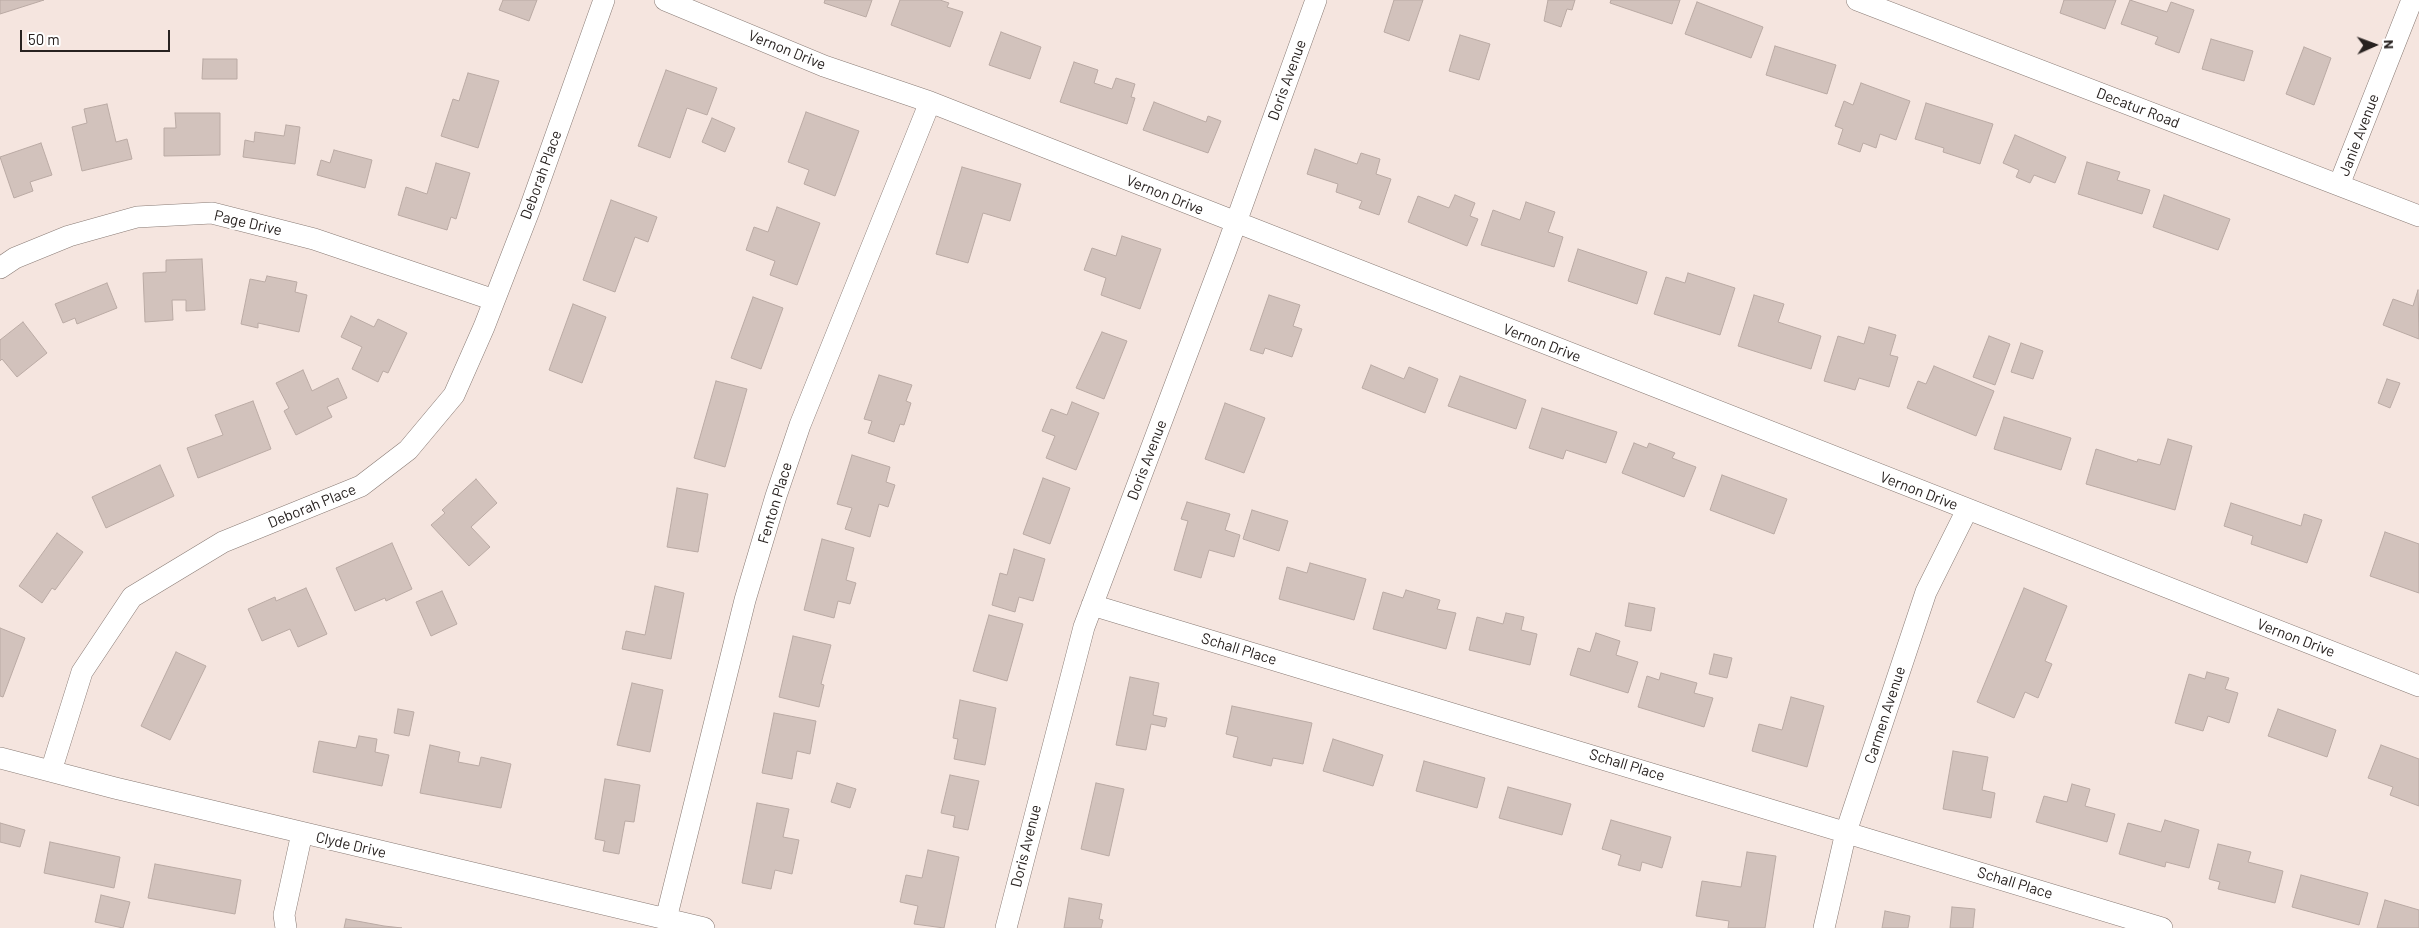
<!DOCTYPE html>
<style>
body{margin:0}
#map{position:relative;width:2419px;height:928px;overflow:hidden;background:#f5e5df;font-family:Barlow,sans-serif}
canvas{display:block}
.north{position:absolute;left:2349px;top:20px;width:50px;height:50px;-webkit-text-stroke:4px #fff;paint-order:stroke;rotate:88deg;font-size:14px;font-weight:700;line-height:20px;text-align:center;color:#282220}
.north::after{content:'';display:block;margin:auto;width:18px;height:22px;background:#282220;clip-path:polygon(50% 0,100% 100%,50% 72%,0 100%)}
.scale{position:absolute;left:20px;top:30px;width:150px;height:22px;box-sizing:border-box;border:2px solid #282220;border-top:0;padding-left:6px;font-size:15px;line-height:18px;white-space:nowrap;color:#282220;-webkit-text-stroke:4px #fff;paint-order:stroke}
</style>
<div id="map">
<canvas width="2419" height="928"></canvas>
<div class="north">N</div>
<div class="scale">50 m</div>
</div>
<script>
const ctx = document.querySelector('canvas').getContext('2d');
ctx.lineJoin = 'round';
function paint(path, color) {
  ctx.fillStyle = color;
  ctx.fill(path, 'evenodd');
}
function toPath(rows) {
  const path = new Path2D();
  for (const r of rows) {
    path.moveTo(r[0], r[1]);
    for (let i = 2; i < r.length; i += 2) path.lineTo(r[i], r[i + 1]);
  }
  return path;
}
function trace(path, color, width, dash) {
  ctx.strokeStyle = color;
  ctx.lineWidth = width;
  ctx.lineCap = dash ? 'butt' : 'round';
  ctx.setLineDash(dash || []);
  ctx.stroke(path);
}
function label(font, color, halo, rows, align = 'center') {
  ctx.font = font + ' Barlow,sans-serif';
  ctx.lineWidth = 4.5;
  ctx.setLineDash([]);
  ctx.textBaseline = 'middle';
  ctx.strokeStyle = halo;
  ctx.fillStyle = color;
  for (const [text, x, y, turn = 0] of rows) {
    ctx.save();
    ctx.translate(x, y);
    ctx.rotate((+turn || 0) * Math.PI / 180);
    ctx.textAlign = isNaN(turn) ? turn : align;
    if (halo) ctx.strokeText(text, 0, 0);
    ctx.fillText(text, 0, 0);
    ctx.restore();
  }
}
const building = toPath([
 [0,0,44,0,0,14,0,0],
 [503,0,537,0,529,21,499,10,503,0],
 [825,0,872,0,866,17,824,3,825,0],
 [900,0,940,0,949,3,947,7,963,12,950,47,891,25,900,0],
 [1394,0,1423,0,1409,41,1384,32,1394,0],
 [1548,0,1575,0,1572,10,1567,9,1561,27,1544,21,1548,0],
 [1611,0,1680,0,1672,24,1610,3,1611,0],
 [2064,0,2116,0,2105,29,2060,13,2064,0],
 [2130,0,2167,12,2171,2,2194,10,2179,53,2155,44,2158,37,2121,24,2130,0],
 [1697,2,1763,27,1751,58,1685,34,1697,2],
 [1001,32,1041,47,1030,79,989,65,1001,32],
 [1460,35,1490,44,1479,80,1449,71,1460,35],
 [2211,39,2253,51,2244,81,2202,69,2211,39],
 [1775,46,1836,65,1827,94,1766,75,1775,46],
 [2304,47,2331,58,2314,105,2286,94,2304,47],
 [203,59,237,59,237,79,202,79,203,59],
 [1074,62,1098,70,1094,83,1112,89,1116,78,1135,84,1131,97,1135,98,1127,124,1060,102,1074,62],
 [666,70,717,88,707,115,687,108,670,158,638,146,666,70],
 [468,73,499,81,478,148,441,136,453,99,459,101,468,73],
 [1861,83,1910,101,1896,140,1880,134,1876,148,1863,143,1860,152,1838,144,1843,129,1835,126,1844,101,1853,105,1861,83],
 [1154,102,1206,122,1208,116,1221,121,1208,153,1143,130,1154,102],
 [1926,103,1993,124,1980,164,1943,152,1944,148,1915,139,1926,103],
 [107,104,116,142,127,139,132,159,82,171,72,127,87,123,84,109,107,104],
 [806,112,859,131,835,196,804,184,809,170,788,162,806,112],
 [175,113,220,113,220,155,164,156,164,128,176,128,175,113],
 [712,118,735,128,725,152,702,142,712,118],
 [286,125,300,127,295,164,243,157,245,140,254,142,255,132,284,136,286,125],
 [2015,135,2066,157,2055,183,2034,175,2030,183,2016,177,2019,170,2003,163,2015,135],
 [41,143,52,175,30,182,33,191,14,198,0,157,41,143],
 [1315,149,1357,164,1361,153,1380,159,1376,174,1391,179,1379,215,1359,208,1362,201,1336,192,1338,184,1307,174,1315,149],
 [334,150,372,160,365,188,317,175,321,160,330,163,334,150],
 [2087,162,2120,172,2117,180,2150,190,2142,214,2078,194,2087,162],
 [436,163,470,173,456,219,451,217,447,230,398,215,406,187,427,194,436,163],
 [962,167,1021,184,1010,221,983,213,968,263,936,254,962,167],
 [1455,195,1475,203,1470,216,1478,219,1467,246,1408,222,1418,196,1449,208,1455,195],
 [2164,195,2230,219,2218,250,2153,227,2164,195],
 [611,200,657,217,648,242,635,237,615,292,583,280,611,200],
 [1526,202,1555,212,1548,232,1563,237,1554,267,1481,245,1493,210,1520,220,1526,202],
 [777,207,820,223,797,285,770,275,775,261,746,250,754,227,768,232,777,207],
 [1122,236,1161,249,1140,309,1101,295,1106,278,1084,270,1092,248,1116,256,1122,236],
 [1578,249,1647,272,1637,304,1568,281,1578,249],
 [202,259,205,310,186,311,186,300,172,300,173,320,145,322,143,273,166,272,166,260,202,259],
 [1688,273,1735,288,1720,335,1654,314,1666,277,1685,283,1688,273],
 [267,276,297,282,295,292,307,295,299,332,258,323,258,328,241,324,250,279,265,282,267,276],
 [107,283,117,308,77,324,75,318,63,323,55,304,107,283],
 [2418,290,2419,339,2383,325,2393,299,2413,306,2418,290],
 [1269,295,1300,305,1293,326,1302,329,1292,357,1265,348,1263,354,1250,350,1269,295],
 [1754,295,1784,304,1778,322,1821,336,1811,369,1738,346,1754,295],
 [753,297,783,308,761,369,731,358,753,297],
 [573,304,606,317,582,383,549,370,573,304],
 [351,316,374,327,378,319,407,333,388,373,383,371,378,382,352,369,362,347,341,337,351,316],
 [23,322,47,353,17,377,2,359,0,361,0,340,23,322],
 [1869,327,1896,335,1890,355,1898,357,1889,387,1859,378,1855,390,1824,381,1838,336,1864,344,1869,327],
 [1102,332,1127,341,1104,399,1076,388,1102,332],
 [1989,336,2010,344,1995,385,1973,377,1989,336],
 [2021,343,2043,351,2033,379,2011,372,2021,343],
 [1371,365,1404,379,1409,367,1438,379,1425,413,1362,388,1371,365],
 [1934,366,1994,391,1976,436,1907,408,1918,381,1926,384,1934,366],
 [303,370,312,391,338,378,347,398,327,407,332,417,296,435,284,411,289,408,276,383,303,370],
 [879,375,912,385,906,401,911,403,904,425,900,424,894,442,868,433,872,421,864,419,879,375],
 [1460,376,1526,400,1516,429,1448,406,1460,376],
 [2387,379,2400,383,2390,408,2378,403,2387,379],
 [716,381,747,389,725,467,694,458,716,381],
 [253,401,271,449,198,478,187,448,223,435,215,415,253,401],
 [1072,402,1099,413,1076,470,1046,458,1055,436,1042,431,1051,409,1067,415,1072,402],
 [1225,403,1265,418,1244,473,1205,459,1225,403],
 [1542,408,1617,432,1606,463,1566,450,1563,459,1529,448,1542,408],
 [2004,417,2071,438,2061,470,1994,449,2004,417],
 [2168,439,2192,446,2175,510,2086,484,2096,449,2137,462,2138,459,2160,465,2168,439],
 [1634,443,1647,448,1649,443,1675,453,1672,458,1696,467,1684,497,1622,473,1634,443],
 [852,455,890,467,886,482,895,485,888,507,879,504,870,537,845,529,852,508,837,504,852,455],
 [160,465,174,496,106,528,92,497,160,465],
 [1722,475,1787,499,1774,534,1710,510,1722,475],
 [1043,478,1070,488,1050,544,1023,534,1043,478],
 [476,479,497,503,471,527,490,547,469,566,431,525,445,513,442,510,476,479],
 [677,488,708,494,698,552,667,547,677,488],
 [1187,502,1230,514,1225,530,1240,535,1234,557,1209,550,1201,578,1174,570,1188,521,1181,519,1187,502],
 [2231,503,2301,526,2304,514,2322,520,2307,563,2251,544,2253,536,2224,526,2231,503],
 [1252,510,1288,521,1279,551,1243,539,1252,510],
 [2385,532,2419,544,2419,593,2370,576,2385,532],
 [57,533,83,552,55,590,52,588,42,603,19,586,57,533],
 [822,539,854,548,846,580,856,583,850,604,838,601,834,618,804,610,822,539],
 [392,543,412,589,386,601,385,598,355,611,336,568,392,543],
 [1014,549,1045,559,1033,601,1019,597,1015,612,992,605,1000,573,1007,575,1014,549],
 [1310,563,1366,579,1354,620,1279,599,1287,567,1307,573,1310,563],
 [655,586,684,593,671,659,622,649,626,631,645,635,655,586],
 [306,588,327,634,298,647,290,629,262,641,248,609,275,597,276,601,306,588],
 [2024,588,2067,606,2045,661,2052,664,2038,698,2025,692,2014,718,1977,702,2024,588],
 [1406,590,1440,600,1437,609,1456,613,1446,649,1373,629,1383,592,1403,598,1406,590],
 [442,591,457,624,431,636,416,602,442,591],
 [1629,603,1655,608,1651,631,1625,626,1629,603],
 [1506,613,1524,617,1521,630,1537,634,1530,665,1469,650,1477,617,1503,624,1506,613],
 [989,615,1023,624,1007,681,973,671,989,615],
 [0,628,25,638,3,697,0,696,0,628],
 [1596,633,1620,641,1616,655,1638,662,1628,693,1570,675,1578,648,1590,652,1596,633],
 [793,636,831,645,821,684,824,685,819,707,779,697,793,636],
 [176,652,206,666,170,740,141,726,176,652],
 [1714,654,1732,658,1727,678,1709,674,1714,654],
 [2207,672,2229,678,2225,689,2238,693,2229,723,2208,716,2203,731,2175,723,2189,674,2205,679,2207,672],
 [1661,673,1697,683,1694,693,1713,698,1704,727,1638,707,1647,676,1659,680,1661,673],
 [1130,677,1159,683,1153,715,1167,718,1165,727,1151,724,1146,750,1116,745,1130,677],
 [632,683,663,690,650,752,617,745,632,683],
 [1791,697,1824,706,1807,767,1752,751,1759,724,1782,730,1791,697],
 [960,700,996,708,985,765,954,759,958,739,953,738,960,700],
 [1232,706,1312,723,1303,764,1273,758,1271,766,1233,757,1238,737,1226,734,1232,706],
 [398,709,414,712,409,736,394,733,398,709],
 [2278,709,2336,730,2327,757,2268,736,2278,709],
 [774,713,816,721,810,754,797,751,792,779,762,773,774,713],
 [359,736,377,739,375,752,389,755,382,786,313,772,319,741,356,748,359,736],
 [1333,739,1383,755,1373,786,1323,771,1333,739],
 [430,745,460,752,458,762,479,766,481,757,511,764,501,808,420,793,430,745],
 [2381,745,2419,759,2419,806,2390,795,2393,787,2368,778,2381,745],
 [1953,751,1988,757,1982,790,1995,793,1991,818,1943,809,1953,751],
 [1424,761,1485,778,1477,808,1416,791,1424,761],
 [950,775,979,781,968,830,953,827,955,816,941,813,950,775],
 [605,779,640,785,634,822,625,821,619,854,603,851,605,841,595,839,605,779],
 [837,783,856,789,850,808,831,802,837,783],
 [1096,783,1124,789,1109,856,1081,849,1096,783],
 [2072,784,2090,789,2085,806,2115,814,2107,842,2036,822,2044,796,2067,802,2072,784],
 [1508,787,1571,804,1562,835,1499,818,1508,787],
 [757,803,789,809,783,837,799,840,792,874,775,870,771,889,742,883,757,803],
 [1611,820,1671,837,1662,868,1642,862,1640,871,1618,865,1621,855,1602,849,1611,820],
 [2165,820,2199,830,2189,868,2166,862,2165,867,2119,854,2128,823,2161,832,2165,820],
 [0,823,25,830,20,847,0,842,0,823],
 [50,842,120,857,114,888,44,873,50,842],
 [2218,844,2251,852,2248,862,2283,871,2275,903,2218,889,2220,882,2209,879,2218,844],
 [928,850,959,857,944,928,914,924,918,906,900,902,906,875,922,878,928,850],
 [1747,852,1776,856,1765,928,1728,928,1729,921,1696,916,1702,881,1741,887,1747,852],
 [155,864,241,880,235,914,148,898,155,864],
 [2301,875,2368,893,2359,925,2292,907,2301,875],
 [101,895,130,902,123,928,95,922,101,895],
 [1069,898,1102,904,1099,919,1103,920,1101,928,1064,928,1069,898],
 [2385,900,2419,910,2419,928,2377,928,2385,900],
 [1952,907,1975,909,1973,928,1950,928,1952,907],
 [1885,911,1910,916,1908,928,1882,928,1885,911],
 [346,919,384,926,402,928,344,928,346,919]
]);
const minor = toPath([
 [665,0,824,66,930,102,2419,686],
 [1857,0,2419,216],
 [2339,185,2412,0],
 [0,268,15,258,69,236,137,217,212,213,314,239,494,300],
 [1092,605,2162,928],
 [0,758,115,788,704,928],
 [51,771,82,672,132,597,223,542,361,486,408,450,454,395,484,327,529,211,604,0],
 [666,919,745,600,776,496,800,425,930,102],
 [286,928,284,915,302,833],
 [1006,928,1084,627,1226,250,1316,0],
 [1824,928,1846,832,1926,592,1967,510]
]);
const streetNames = [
 ["Vernon Drive",787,50,22],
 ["Doris Avenue",1287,80,-70],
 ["Decatur Road",2138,108,21],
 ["Janie Avenue",2359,135,-69],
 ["Deborah Place",541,175,-70],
 ["Vernon Drive",1165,195,22],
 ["Page Drive",248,223,13],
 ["Vernon Drive",1542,343,21],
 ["Doris Avenue",1147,460,-69],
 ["Vernon Drive",1919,491,21],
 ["Fenton Place",775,503,-73],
 ["Deborah Place",312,506,-22],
 ["Vernon Drive",2296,638,21],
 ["Schall Place",1239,649,17],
 ["Carmen Avenue",1885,715,-72],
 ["Schall Place",1627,765,17],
 ["Clyde Drive",351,845,13],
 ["Doris Avenue",1026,846,-76],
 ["Schall Place",2015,883,17]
];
paint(building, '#d2c2bc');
trace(building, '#baaaa4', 1);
trace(minor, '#897b75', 22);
trace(minor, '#fff', 21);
label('15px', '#282220', '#fff', streetNames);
</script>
